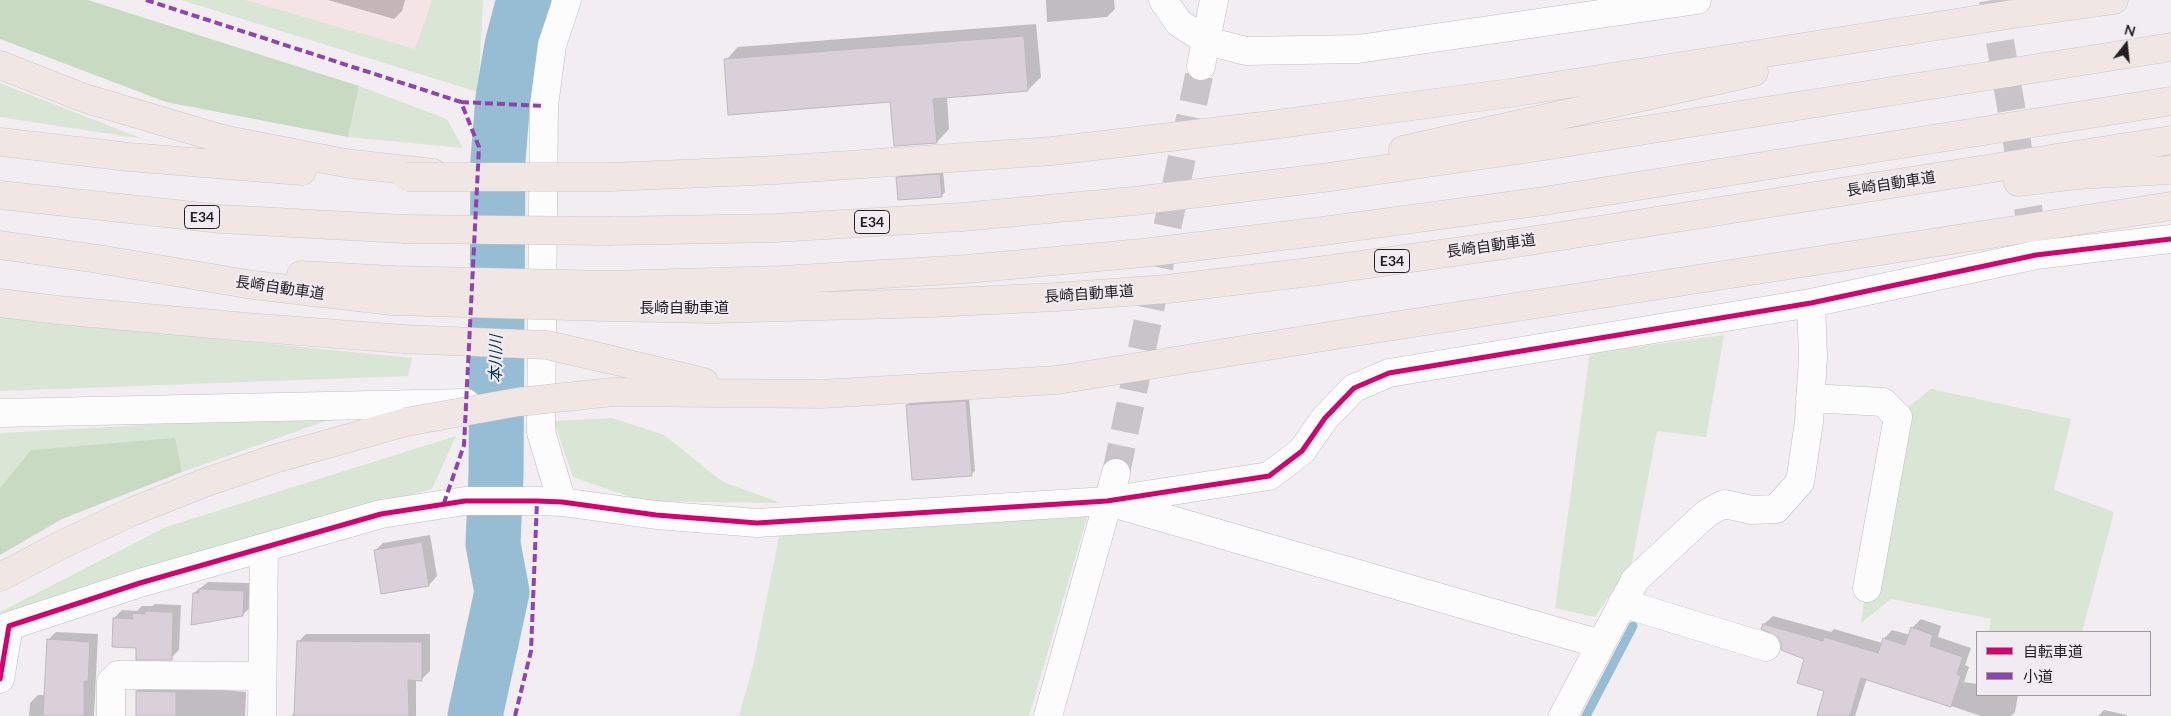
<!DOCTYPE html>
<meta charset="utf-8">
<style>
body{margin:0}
#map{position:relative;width:2171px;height:716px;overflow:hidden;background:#f1edf1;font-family:Lato,"Noto Sans JP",sans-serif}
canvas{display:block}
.legend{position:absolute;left:1976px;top:631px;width:175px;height:65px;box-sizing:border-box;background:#f2ecf2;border:1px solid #9f9a9f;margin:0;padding:6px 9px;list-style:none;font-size:15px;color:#222022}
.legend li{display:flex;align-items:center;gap:10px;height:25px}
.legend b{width:25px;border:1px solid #9f9a9f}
.north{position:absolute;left:2101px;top:20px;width:50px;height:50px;-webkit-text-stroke:4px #f2ecf2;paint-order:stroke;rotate:16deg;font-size:14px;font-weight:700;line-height:20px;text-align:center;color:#222022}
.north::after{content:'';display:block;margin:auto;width:18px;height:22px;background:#222022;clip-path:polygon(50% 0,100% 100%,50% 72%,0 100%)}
</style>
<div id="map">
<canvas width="2171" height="716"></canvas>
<ul class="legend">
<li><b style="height:6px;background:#d6006c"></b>自転車道</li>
<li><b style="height:6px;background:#8e44ad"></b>小道</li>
</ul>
<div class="north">N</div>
</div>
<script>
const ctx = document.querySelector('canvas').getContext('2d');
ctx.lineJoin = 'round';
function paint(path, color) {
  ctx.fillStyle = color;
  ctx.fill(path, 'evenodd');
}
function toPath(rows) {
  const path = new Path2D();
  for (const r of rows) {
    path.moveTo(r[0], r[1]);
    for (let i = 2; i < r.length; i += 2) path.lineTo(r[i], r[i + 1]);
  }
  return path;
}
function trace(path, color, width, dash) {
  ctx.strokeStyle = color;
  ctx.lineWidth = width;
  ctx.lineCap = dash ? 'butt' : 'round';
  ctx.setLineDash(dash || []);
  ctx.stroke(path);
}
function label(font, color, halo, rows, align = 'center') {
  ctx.font = font + ' Lato,"Noto Sans JP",sans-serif';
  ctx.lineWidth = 4.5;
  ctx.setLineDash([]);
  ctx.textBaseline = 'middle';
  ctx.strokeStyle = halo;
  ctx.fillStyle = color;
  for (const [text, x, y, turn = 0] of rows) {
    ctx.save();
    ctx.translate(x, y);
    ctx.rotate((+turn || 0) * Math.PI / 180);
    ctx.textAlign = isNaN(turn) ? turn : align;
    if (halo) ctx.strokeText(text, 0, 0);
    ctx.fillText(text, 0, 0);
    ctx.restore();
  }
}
const commercial = toPath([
 [245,0,432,0,415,50]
]);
const green = toPath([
 [181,0,245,0,415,49,432,0,483,0,478,92],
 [0,83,143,139,0,117],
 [359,86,447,119,463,148,348,137],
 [0,317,412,358,408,376,0,391],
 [1724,335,1706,437,1657,431,1632,562,1595,617,1555,608,1590,353],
 [1931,389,2071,419,2054,490,2114,512,2082,632,1989,632,1991,619,1891,599,1861,623,1889,422],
 [345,414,182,472,174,439,31,450,0,488,0,433],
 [612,418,664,435,723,482,781,503,642,501,573,477,554,421],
 [456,436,432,489,136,571,0,622,0,612,166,527],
 [1088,514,1029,716,739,716,753,666,780,532]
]);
const forest = toPath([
 [0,0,88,0,359,86,348,137,166,102,0,39],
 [175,438,182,472,62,519,0,555,0,488,31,450]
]);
const shadow = toPath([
 [328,0,405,0,402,11,394,19],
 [1046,0,1114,0,1115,9,1107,17,1047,22],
 [1036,24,1041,77,1028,90,947,96,949,129,937,142,891,101,726,60,738,47],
 [943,171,945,192,941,196,898,178,902,174],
 [969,398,975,471,971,474,907,405,911,401],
 [430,535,437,576,429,585,375,551,383,543],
 [208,582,251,583,251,607,242,615,194,593],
 [155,604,181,605,179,650,171,658,138,646,114,618,122,610,137,611,142,606,152,606],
 [1773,616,1831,632,1834,629,1882,643,1884,639,1892,630,1910,635,1912,628,1921,619,1941,626,1938,637,1971,648,1965,665,1969,667,1964,682,1977,684,1977,695,2018,695,2015,712,2011,716,1981,716,1867,678,1855,716,1818,716,1825,690,1806,658,1782,643,1779,636,1764,624],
 [56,632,98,634,94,716,29,716,30,703,38,695,45,695,48,640],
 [306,634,430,634,430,671,422,679,416,679,416,716,291,716,296,711,298,642],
 [145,683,246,692,245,716,137,716,137,691],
 [2104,710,2127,715,2127,716,2098,716]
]);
const stream = toPath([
 [1586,716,1633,626]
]);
const river = toPath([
 [475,716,502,592,493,544,496,474,498,160,503,98,512,45,524,0]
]);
const building = toPath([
 [1024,36,1028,91,933,99,937,143,894,146,890,102,728,115,724,59,1024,36],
 [940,174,942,197,898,200,896,177,940,174],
 [966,401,972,476,912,480,906,405,966,401],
 [422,542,429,586,381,594,374,550,422,542],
 [199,589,244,591,243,616,191,625,193,593,199,593,199,589],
 [145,611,173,612,172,660,136,660,136,648,112,647,113,618,133,619,132,613,145,614,145,611],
 [1763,624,1823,641,1824,637,1878,653,1883,638,1905,645,1911,627,1933,635,1930,646,1963,657,1957,674,1961,676,1951,707,1861,678,1850,716,1817,716,1824,691,1797,683,1804,659,1781,650,1781,643,1778,637,1761,629,1763,624],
 [47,639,90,642,88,681,84,681,84,716,43,716,47,639],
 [297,641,422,642,422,681,408,680,409,716,294,716,297,641],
 [136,691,176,692,176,716,136,716,136,691]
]);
const minorTunnel = toPath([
 [1993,0,2034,243],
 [1116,473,1201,66]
]);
const minor = toPath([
 [1163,0,1179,23,1207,41,1246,51,1358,49,1697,0],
 [1201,66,1214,0],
 [1810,398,1883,402,1898,417,1867,588],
 [0,413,466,403],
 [562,502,541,432,544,106,552,45,567,0],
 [1116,504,1600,644],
 [1622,603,1766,647],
 [0,679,9,626,140,583,381,514,465,501,537,501,562,502,656,515,757,523,1107,501,1269,476,1302,451,1325,418,1354,388,1389,373,1811,303,2036,255,2171,239],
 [111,716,111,682,118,675,262,676],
 [262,716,264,549],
 [1048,716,1116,473],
 [1563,716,1635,580,1707,513,1724,504,1752,510,1776,509,1800,482,1809,422,1813,357,1811,303]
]);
const highway = toPath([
 [0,65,84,98,222,139,345,163,433,173],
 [0,142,129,157,302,171],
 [1403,150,1754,72],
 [611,177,776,170,1052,151,1271,125,1517,92,2007,15,2114,0],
 [2018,182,2077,175,2171,170],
 [0,195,221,219,404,229],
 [610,231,776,228,962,217,1134,201,1330,177,1538,147,2171,47],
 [0,245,98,259,253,285,392,301],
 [301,275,392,280],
 [610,285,782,280,967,269,1142,253,1323,231,1544,201,2171,101],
 [0,303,58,310,246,327,403,339],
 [605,307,714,309,932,303,1056,297,1167,289,1318,271,1504,245,2171,140],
 [612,360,704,382],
 [613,392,821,394,1057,380,1348,333,2171,206],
 [0,577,61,545,131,512,204,483,274,459,406,422]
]);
const highwayBridge = toPath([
 [407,177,611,177],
 [404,229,610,231],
 [392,280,610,285],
 [392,301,605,307],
 [403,339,547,345,612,360],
 [406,422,518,402,613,392]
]);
const quiet = toPath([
 [146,0,461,102,479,147,464,445,444,503],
 [461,102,544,106],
 [515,716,531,651,537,501]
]);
const cycleway = toPath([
 [0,679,9,626,140,583,381,514,465,501,537,501,562,502,656,515,757,523,1107,501,1269,476,1302,451,1325,418,1354,388,1389,373,1811,303,2036,255,2171,239]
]);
const shields = [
 [202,217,35],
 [872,222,35],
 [1392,261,35]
];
const shieldNames = [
 ["E34",202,217],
 ["E34",872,222],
 ["E34",1392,261]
];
const streetNames = [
 ["長崎自動車道",1891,184,-9],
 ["長崎自動車道",1491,246,-8],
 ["長崎自動車道",280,288,8],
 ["長崎自動車道",1089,294,-4],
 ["長崎自動車道",684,308]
];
const waterNames = [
 ["本川川",496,359,-89]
];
paint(commercial, '#f5e4e6');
paint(green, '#d9e5d5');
paint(forest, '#c8dac2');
paint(shadow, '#0003');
trace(stream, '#96bdd4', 9);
trace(river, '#96bdd4', 55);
paint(building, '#dad0da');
trace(building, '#bcb9bc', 1);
trace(minorTunnel, '#c8c4c8', 28, [28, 14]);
trace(minor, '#c1bec1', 29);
trace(highway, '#cac8ca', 29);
trace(minor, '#fdfcfd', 28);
trace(highway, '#f0e7e4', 28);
trace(highwayBridge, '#cac8ca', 29, []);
trace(highwayBridge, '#f0e7e4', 28);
trace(quiet, '#8e44ad', 4, [8, 4]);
trace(cycleway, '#d6006c', 5);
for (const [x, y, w] of shields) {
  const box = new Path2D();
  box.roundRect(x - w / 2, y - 11.5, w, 23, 4);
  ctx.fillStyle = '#f2ecf2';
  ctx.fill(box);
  trace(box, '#222022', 1);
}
label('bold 14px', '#222022', null, shieldNames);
label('15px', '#222022', '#f2ecf2', streetNames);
label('italic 16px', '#003349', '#f2ecf2', waterNames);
</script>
